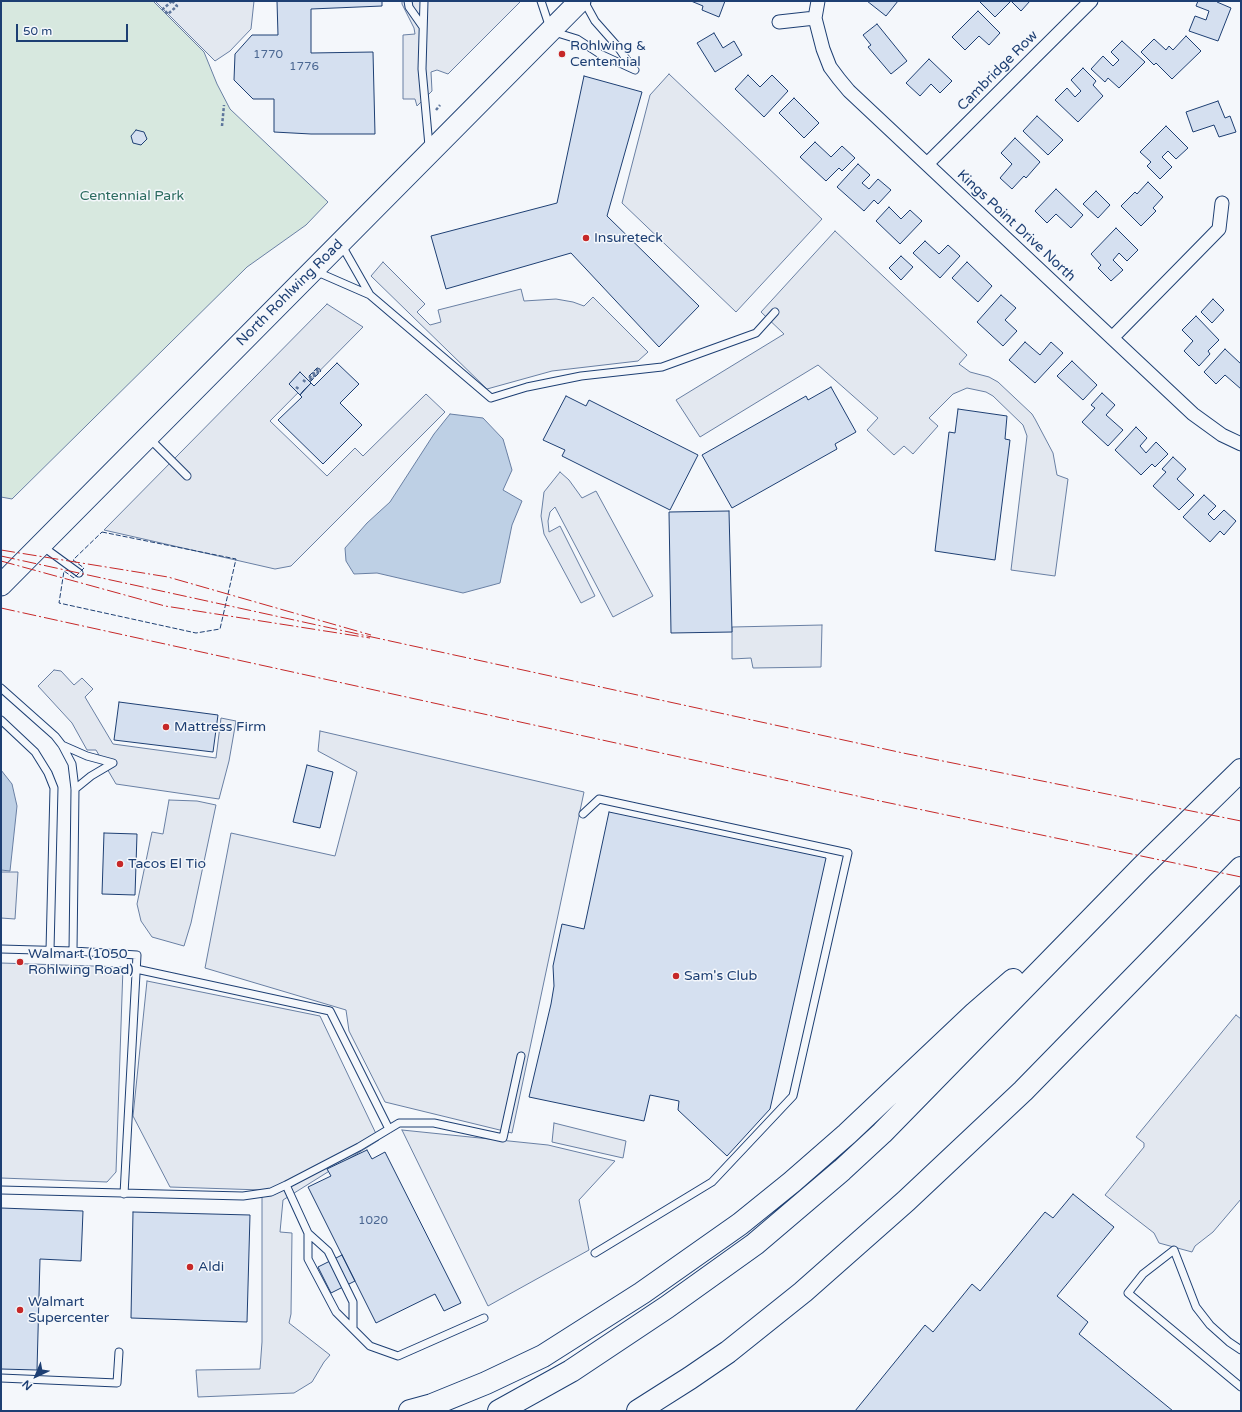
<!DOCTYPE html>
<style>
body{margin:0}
#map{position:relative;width:1242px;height:1412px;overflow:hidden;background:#f4f7fb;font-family:"Varela Round",sans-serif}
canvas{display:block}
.frame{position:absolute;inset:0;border:2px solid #1d3f73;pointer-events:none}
.north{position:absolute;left:16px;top:1356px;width:40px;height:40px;-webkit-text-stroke:3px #f4f7fb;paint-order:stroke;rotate:224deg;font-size:11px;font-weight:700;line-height:16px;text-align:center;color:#1d3f73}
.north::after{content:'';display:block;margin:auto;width:14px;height:18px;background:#1d3f73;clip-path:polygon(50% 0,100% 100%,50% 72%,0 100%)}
.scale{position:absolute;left:16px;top:24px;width:112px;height:18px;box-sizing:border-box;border:2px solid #1d3f73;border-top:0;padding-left:5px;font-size:12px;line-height:14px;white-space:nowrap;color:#1d3f73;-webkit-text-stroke:3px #f4f7fb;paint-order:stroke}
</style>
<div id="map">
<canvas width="1242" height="1412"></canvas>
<div class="frame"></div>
<div class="north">N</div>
<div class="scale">50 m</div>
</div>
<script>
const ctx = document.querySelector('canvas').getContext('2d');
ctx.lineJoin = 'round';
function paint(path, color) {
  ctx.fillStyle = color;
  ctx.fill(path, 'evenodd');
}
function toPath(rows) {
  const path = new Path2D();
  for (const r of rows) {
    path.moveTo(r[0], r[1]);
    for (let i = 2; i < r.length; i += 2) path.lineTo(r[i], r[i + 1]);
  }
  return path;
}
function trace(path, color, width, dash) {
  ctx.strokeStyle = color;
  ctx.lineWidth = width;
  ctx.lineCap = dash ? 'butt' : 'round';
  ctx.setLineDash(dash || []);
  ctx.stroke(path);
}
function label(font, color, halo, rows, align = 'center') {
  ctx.font = font + ' "Varela Round",sans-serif';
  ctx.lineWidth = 3;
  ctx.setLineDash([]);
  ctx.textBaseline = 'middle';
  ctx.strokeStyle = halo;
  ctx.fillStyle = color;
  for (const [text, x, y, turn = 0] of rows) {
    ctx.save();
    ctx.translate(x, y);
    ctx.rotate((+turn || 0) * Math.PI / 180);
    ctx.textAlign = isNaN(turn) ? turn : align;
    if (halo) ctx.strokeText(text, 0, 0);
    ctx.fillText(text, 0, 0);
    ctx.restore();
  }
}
const green = toPath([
 [1,1,153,1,204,52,217,84,230,109,328,202,306,225,247,267,12,499,1,497,1,1]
]);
const parking = toPath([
 [155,1,254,1,251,29,230,51,215,61,155,1],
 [402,1,521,1,448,74,437,70,431,72,432,91,417,106,415,99,403,99,403,35,415,34,414,28,402,4,402,1],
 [669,74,822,219,736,312,622,203,650,95,669,74],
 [835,231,967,355,959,364,970,372,989,377,998,382,1032,414,1035,419,1053,453,1057,475,1068,479,1055,576,1011,570,1027,436,1023,425,993,396,986,392,967,388,953,394,929,418,938,426,913,454,904,446,894,455,867,430,878,418,818,365,700,437,676,400,784,334,761,312,835,231],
 [383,262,425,304,417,312,430,325,441,322,438,310,521,289,524,301,556,299,573,302,584,306,593,297,648,352,638,361,552,371,487,389,371,276,383,262],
 [327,304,363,327,270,421,327,476,355,448,363,456,426,394,445,412,291,566,275,569,104,530,327,304],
 [560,472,569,480,582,498,596,491,653,596,613,617,555,507,550,512,548,521,549,532,560,526,595,596,581,603,544,534,541,516,544,492,560,472],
 [822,625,821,667,753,668,751,658,732,659,732,627,822,625],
 [54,670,61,671,74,685,82,678,93,689,85,697,113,744,216,758,221,718,236,721,229,761,219,799,116,784,96,750,87,750,72,723,38,686,54,670],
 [320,731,584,792,512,1133,385,1102,349,1031,346,1010,205,968,231,833,335,856,357,772,318,751,320,731],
 [169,800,197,801,216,805,191,923,184,946,152,937,141,921,137,904,152,832,163,834,169,800],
 [1,872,18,872,15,919,1,918,1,872],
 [1,963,123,967,116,1172,107,1182,1,1178,1,963],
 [147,981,320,1016,379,1140,283,1200,280,1232,292,1233,291,1314,289,1323,330,1355,324,1362,312,1382,294,1393,198,1397,196,1370,260,1369,262,1342,262,1190,170,1187,133,1116,147,981],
 [1236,1015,1241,1019,1241,1199,1213,1232,1195,1246,1192,1252,1159,1243,1154,1233,1105,1195,1144,1147,1144,1143,1136,1137,1236,1015],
 [554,1123,626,1141,623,1158,552,1142,554,1123],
 [402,1130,548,1145,615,1161,579,1200,589,1250,488,1306,402,1130]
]);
const water = toPath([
 [450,414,483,418,503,439,512,470,503,490,522,501,512,525,500,583,463,593,377,573,354,574,346,561,345,548,367,523,390,502,434,434,450,414],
 [1,770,12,784,17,806,10,871,1,870,1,770]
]);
const building = toPath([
 [277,1,382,1,382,6,311,9,311,53,373,52,375,134,311,134,274,132,274,99,253,99,234,80,235,54,252,35,278,35,277,1],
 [691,1,725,1,719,17,702,10,703,6,691,1],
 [867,1,898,1,886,16,867,1],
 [981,1,1011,1,995,17,980,2,981,1],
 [1011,1,1030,1,1021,11,1011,1],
 [1198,1,1218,1,1217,2,1231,8,1218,41,1189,31,1195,16,1206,20,1209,11,1196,6,1198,1],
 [978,11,1000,33,989,45,979,36,965,50,952,37,978,11],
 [877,24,907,61,891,74,868,47,871,45,863,35,877,24],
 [714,33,723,48,734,41,742,55,715,72,697,43,714,33],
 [1186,36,1201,51,1172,79,1156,63,1154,65,1141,52,1154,39,1166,50,1169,46,1173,50,1186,36],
 [1122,41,1145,62,1119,88,1108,78,1105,82,1091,69,1103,56,1113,66,1119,60,1111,52,1122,41],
 [929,59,952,81,940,93,931,84,920,96,906,83,929,59],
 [1083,68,1096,81,1093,85,1103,96,1078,122,1055,100,1067,88,1075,97,1081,91,1071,80,1083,68],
 [748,75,760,87,772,75,788,91,764,117,735,89,748,75],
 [584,76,642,92,607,216,699,306,659,347,571,253,446,289,431,236,557,203,584,76],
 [794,98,819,123,804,138,779,113,794,98],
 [1218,101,1225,118,1230,116,1236,132,1219,137,1214,125,1193,132,1186,112,1218,101],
 [1037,116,1063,140,1048,155,1023,131,1037,116],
 [1166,126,1188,148,1176,159,1168,151,1162,157,1172,167,1160,179,1147,166,1151,162,1140,152,1166,126],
 [136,130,144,132,147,139,141,145,133,143,131,136,136,130],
 [1015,138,1040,162,1026,178,1024,176,1012,189,1000,178,1012,164,1001,153,1015,138],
 [815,142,831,157,842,146,855,158,842,171,839,168,826,181,800,157,815,142],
 [858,164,870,175,862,183,869,189,878,179,891,190,878,204,874,200,864,211,837,187,858,164],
 [1148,182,1163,197,1153,208,1156,211,1141,226,1121,206,1135,192,1137,194,1148,182],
 [1056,189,1083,215,1071,228,1056,214,1047,223,1035,211,1056,189],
 [1096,191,1110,205,1098,218,1083,204,1096,191],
 [889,207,901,219,910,210,922,221,900,244,876,221,889,207],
 [1116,228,1138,250,1127,261,1119,253,1113,260,1123,270,1111,281,1098,268,1101,265,1091,254,1116,228],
 [925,241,939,254,948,245,960,256,940,278,913,253,925,241],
 [901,256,913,267,901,280,889,268,901,256],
 [967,262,992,286,978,302,952,278,967,262],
 [1001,295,1016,308,1005,320,1017,331,1003,346,977,322,1001,295],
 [1213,299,1224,310,1212,323,1201,312,1213,299],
 [1196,316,1219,340,1208,351,1210,354,1199,366,1184,351,1193,341,1182,330,1196,316],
 [1025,342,1040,355,1051,342,1063,353,1035,383,1009,360,1025,342],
 [1225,349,1241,364,1241,389,1225,375,1216,384,1204,372,1225,349],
 [1072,361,1097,385,1083,400,1057,376,1072,361],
 [337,363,359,384,340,403,362,425,323,464,278,420,302,397,300,395,303,391,311,383,314,386,337,363],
 [300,372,311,383,300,395,289,384,300,372],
 [831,387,856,432,835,444,837,449,732,508,702,455,806,396,808,400,831,387],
 [1102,393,1115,405,1106,415,1123,430,1108,446,1082,422,1095,408,1091,405,1102,393],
 [566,396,586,406,589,400,698,455,670,510,562,456,565,450,543,440,566,396],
 [958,409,1007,416,1005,439,1010,440,995,560,935,551,949,432,955,433,958,409],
 [1136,427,1147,438,1140,446,1146,453,1156,442,1168,454,1155,467,1152,464,1141,475,1115,450,1136,427],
 [1173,457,1186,469,1177,479,1194,495,1179,510,1153,486,1166,472,1162,469,1173,457],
 [1204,495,1216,506,1208,514,1214,520,1224,510,1236,521,1224,535,1220,531,1210,542,1183,517,1204,495],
 [729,511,732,632,671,633,669,512,729,511],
 [119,702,218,715,213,752,114,740,119,702],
 [307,765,333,772,320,828,293,822,307,765],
 [609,812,826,858,770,1109,727,1156,678,1110,679,1101,650,1095,644,1121,529,1097,551,1004,554,986,553,966,562,924,584,929,609,812],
 [104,833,137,834,135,895,102,894,104,833],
 [367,1150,372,1159,385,1152,461,1303,444,1311,435,1294,376,1323,308,1187,331,1176,327,1169,367,1150],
 [1073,1194,1114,1227,1057,1296,1088,1322,1079,1334,1173,1411,855,1411,925,1325,933,1332,972,1284,980,1291,1045,1212,1053,1218,1073,1194],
 [1,1208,83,1211,81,1261,40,1259,37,1370,1,1369,1,1208],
 [133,1212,250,1215,247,1322,131,1318,133,1212],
 [342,1255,355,1281,331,1293,318,1267,342,1255]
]);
const path = toPath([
 [172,1,177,6,168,14,163,9,172,1],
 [436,110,440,105],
 [222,126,224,105],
 [309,378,318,369,319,371,309,381],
 [303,380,307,383],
 [296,387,300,390]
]);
const service = toPath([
 [408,1,409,7,423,27],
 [424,1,422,69,429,146],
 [541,1,551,31,577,39,600,54,635,70],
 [584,1,595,21,618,47,633,69],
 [315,271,370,295,341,244],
 [370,295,491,398,527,387,581,376,662,367,756,333,775,312],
 [149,438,187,476],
 [42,546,79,573],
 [1,688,55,736,62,745,72,764,75,789,73,951],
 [1,720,35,752,48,773,54,788,50,950],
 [62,745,87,756,113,763,91,776,75,789],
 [583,814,599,799,848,853,793,1096,712,1182,595,1253],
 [1,949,73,951,137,955,124,1194],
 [136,969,330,1011,389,1129],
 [1,1190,243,1196,271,1192,286,1185],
 [308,1233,328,1251,353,1302,353,1328],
 [484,1318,398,1356,370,1346,336,1312,308,1259,308,1233,286,1185,359,1147,399,1123,434,1123,503,1138,521,1056],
 [1241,1350,1229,1342,1210,1325,1196,1307,1174,1250,1143,1274,1128,1293,1241,1387],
 [1,1378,117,1383,119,1352]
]);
const minor = toPath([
 [818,1,815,18,823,49,830,67,839,79,849,91,1193,414,1222,435,1241,444],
 [779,22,815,18],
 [927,164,1091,1],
 [1112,338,1219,229,1222,203]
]);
const primary = toPath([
 [1,585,580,1]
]);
const motorway = toPath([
 [410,1411,432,1405,486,1383,543,1356,642,1293,740,1224,792,1182,847,1134,975,1013,1013,980],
 [499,1411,571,1371,667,1307,755,1244,842,1170,882,1133,1142,867,1241,770],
 [638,1411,690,1378,728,1352,803,1292,906,1201,1023,1091,1241,868]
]);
const fence = toPath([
 [309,376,318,367,321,371,310,382],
 [102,532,236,559,220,629,196,633,59,603,64,571,74,578,84,568,73,560,102,532]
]);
const power = toPath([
 [1,550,168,577,371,635],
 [1,556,903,753,1241,821],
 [1,561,165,606,370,638],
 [1,608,880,801,1241,877]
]);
const markers = [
 [562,54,4,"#c62828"],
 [586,238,4,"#c62828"],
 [166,727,4,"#c62828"],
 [120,864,4,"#c62828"],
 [20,962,4,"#c62828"],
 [676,976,4,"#c62828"],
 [190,1267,4,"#c62828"],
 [20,1310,4,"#c62828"]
];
const numberNames = [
 ["1770",268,55],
 ["1776",304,67],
 ["1020",373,1221]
];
const poiNames = [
 ["Rohlwing &",570,46],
 ["Centennial",570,62],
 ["Insureteck",594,238],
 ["Mattress Firm",174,727],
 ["Tacos El Tio",128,864],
 ["Walmart (1050",28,954],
 ["Rohlwing Road)",28,970],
 ["Sam's Club",684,976],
 ["Aldi",198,1267],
 ["Walmart",28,1302],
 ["Supercenter",28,1318]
];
const streetNames = [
 ["Cambridge Row",998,71,-45],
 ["Kings Point Drive North",1016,226,43],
 ["North Rohlwing Road",290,293,-45]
];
const parkNames = [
 ["Centennial Park",132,196]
];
paint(green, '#d7e8df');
trace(green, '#687fa3', 1);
paint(parking, '#e3e8f0');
trace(parking, '#687fa3', 1);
paint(water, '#bed0e5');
trace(water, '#687fa3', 1);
paint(building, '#d5e0f0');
trace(building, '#1d3f73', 1);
trace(service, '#1d3f73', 9);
trace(minor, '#1d3f73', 15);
trace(primary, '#1d3f73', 23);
trace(motorway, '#1d3f73', 24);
trace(path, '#5e769c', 2.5, [3, 2]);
trace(service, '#f4f7fb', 7);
trace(minor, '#f4f7fb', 13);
trace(primary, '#f4f7fb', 21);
trace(motorway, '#f4f7fb', 22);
trace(fence, '#1d3f73', 1, [5, 2]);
trace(power, '#c62828', 1, [14, 3, 2, 3]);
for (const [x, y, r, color] of markers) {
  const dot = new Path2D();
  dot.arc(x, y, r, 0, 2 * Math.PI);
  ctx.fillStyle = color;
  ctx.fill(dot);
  trace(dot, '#f4f7fb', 1.5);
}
label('12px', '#4b6792', null, numberNames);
label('14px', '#1d3f73', '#f4f7fb', poiNames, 'left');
label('14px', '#1d3f73', '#f4f7fb', streetNames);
label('14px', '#2c6c60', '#f4f7fb', parkNames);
</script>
